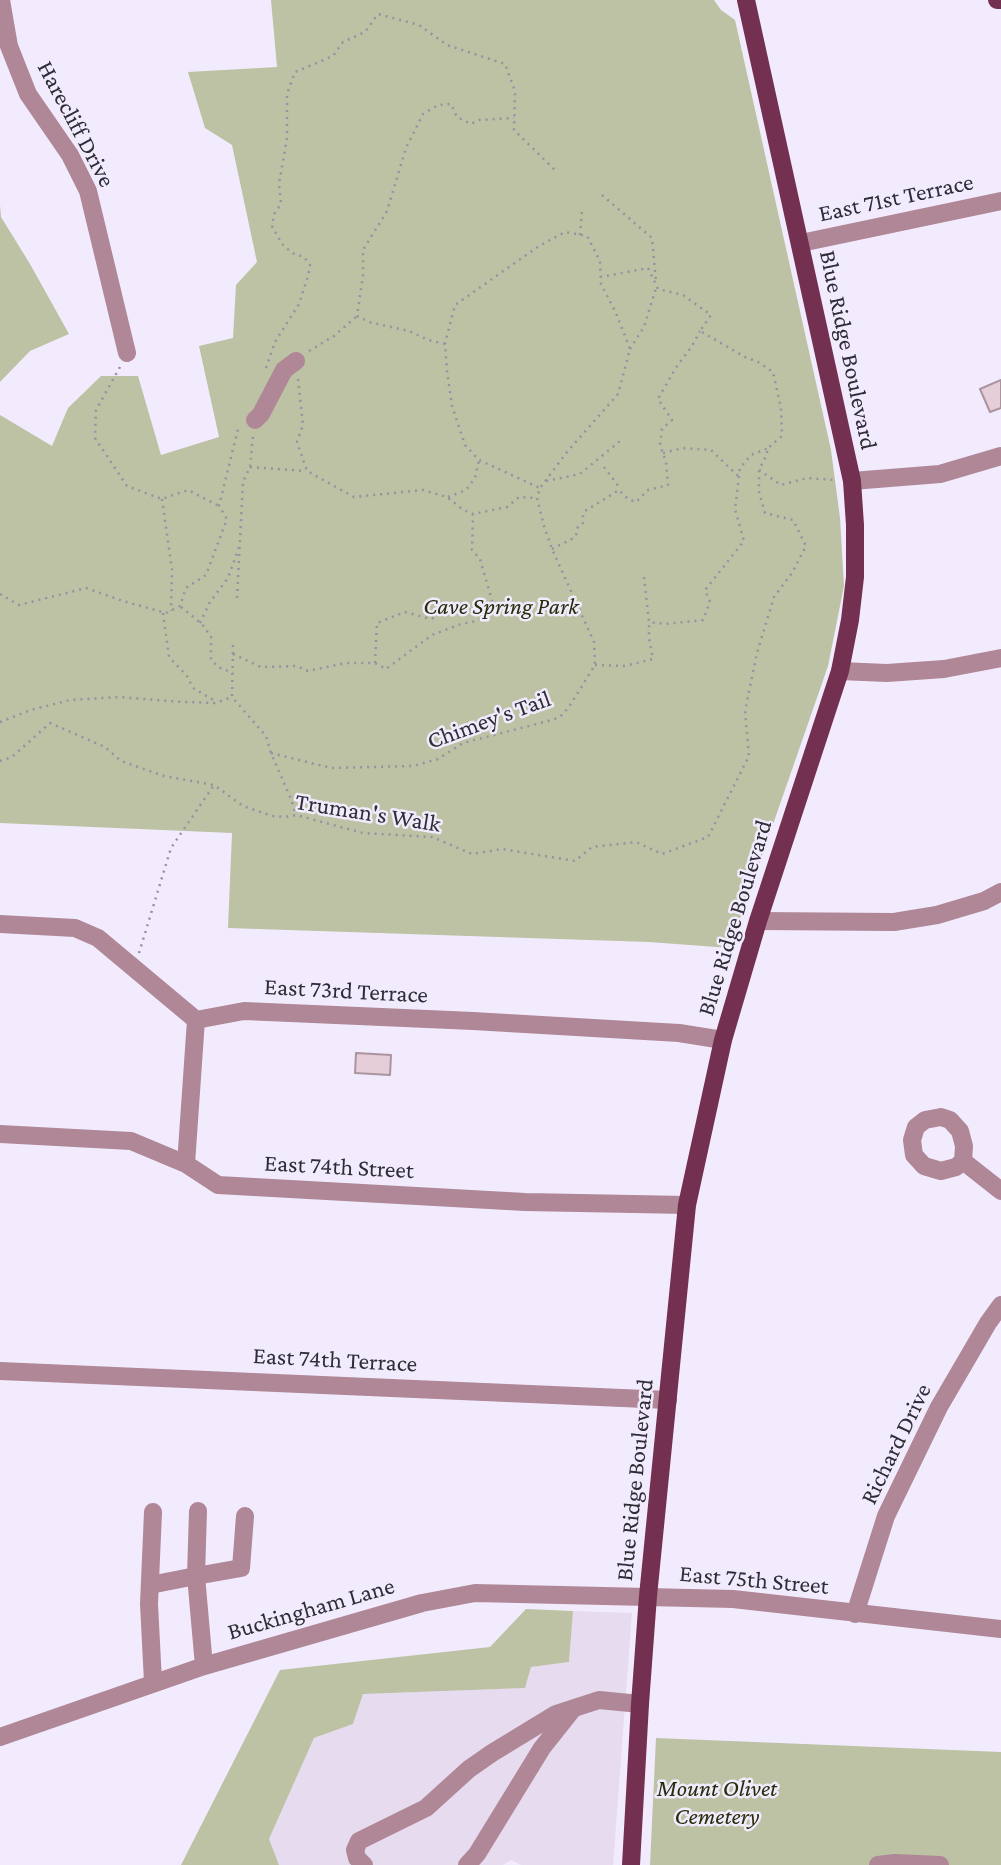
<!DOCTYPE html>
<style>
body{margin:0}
canvas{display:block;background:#f1ebfd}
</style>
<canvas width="1001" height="1865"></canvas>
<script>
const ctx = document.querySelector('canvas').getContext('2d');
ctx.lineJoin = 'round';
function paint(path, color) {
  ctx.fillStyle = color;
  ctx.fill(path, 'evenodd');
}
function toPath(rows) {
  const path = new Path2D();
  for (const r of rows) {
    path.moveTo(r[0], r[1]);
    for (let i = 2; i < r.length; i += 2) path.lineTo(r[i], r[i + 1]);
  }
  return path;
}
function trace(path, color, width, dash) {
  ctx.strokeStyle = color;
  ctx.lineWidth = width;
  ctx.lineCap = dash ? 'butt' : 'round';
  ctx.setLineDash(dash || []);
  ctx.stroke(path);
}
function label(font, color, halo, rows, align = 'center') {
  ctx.font = font + ' "Crimson Pro",serif';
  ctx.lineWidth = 5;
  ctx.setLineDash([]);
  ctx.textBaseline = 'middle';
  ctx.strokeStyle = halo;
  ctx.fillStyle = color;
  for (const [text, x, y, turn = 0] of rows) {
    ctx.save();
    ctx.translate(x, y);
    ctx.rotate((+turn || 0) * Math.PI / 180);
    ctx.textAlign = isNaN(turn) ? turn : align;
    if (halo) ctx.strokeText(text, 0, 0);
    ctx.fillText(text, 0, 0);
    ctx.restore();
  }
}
const industrial = toPath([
 [573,1611,632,1613,613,1865,521,1865,511,1860,503,1865,279,1865,269,1839,314,1738,353,1724,363,1694,524,1688,531,1667,569,1662]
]);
const green = toPath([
 [271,0,714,0,721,10,735,20,831,450,840,518,844,586,828,666,730,948,649,942,228,928,232,833,0,823,0,415,52,446,68,408,101,376,138,376,161,455,219,437,199,346,233,338,236,285,257,262,232,145,205,128,188,72,277,67],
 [0,205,1,217,30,264,69,334,30,351,0,382],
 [526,1609,573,1611,569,1662,531,1667,525,1688,363,1694,353,1724,314,1738,269,1839,279,1865,181,1865,280,1670,490,1647],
 [656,1738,1001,1752,1001,1865,650,1865]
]);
const building = toPath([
 [1001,380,1001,408,990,412,980,389,1001,380],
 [356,1053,391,1055,390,1075,355,1073,356,1053]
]);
const path = toPath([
 [602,195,652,238,656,282],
 [580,235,582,210],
 [445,344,428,340,409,331,369,322,357,316,363,275,363,250,387,211,406,148,423,114,438,105,451,104,457,117,471,124,479,120,514,118],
 [630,349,644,327,656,288],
 [309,351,334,336,357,316],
 [120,367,96,410,95,438,127,486,162,499,188,490,219,506],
 [266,368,275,342,299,304,308,276,310,265,304,257,292,253,282,244,272,226,274,214,281,204,279,184,287,138,287,94,295,72,333,56,343,42,365,32,378,14,419,25,447,45,505,64,515,91,514,130,556,171],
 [298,379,303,425,297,442,307,471,354,497,423,490,447,497,462,509,473,514,507,507,519,497,537,498],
 [663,453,683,448,711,450,739,477],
 [250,467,306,471],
 [604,467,617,484,619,490],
 [759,470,781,485,807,478,834,480],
 [546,481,580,474,620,441],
 [448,497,466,490,475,478,479,460],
 [162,499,172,570,171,611],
 [552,549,574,538,577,533,578,526,583,523,583,516,585,511,619,490,628,499,636,502,648,490,668,485,666,462,660,445,662,429,672,420,658,399,675,369,692,346,700,331],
 [644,577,649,622,665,624,703,620,710,602,705,590,744,541,735,509,740,468,751,455,768,448],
 [0,594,19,605,86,588,123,601,166,613,180,606,186,588,206,575,227,519,219,506,239,425],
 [237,598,243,482,250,467,253,435],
 [181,607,202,624,211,637,211,659,218,667,233,673],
 [163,613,169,657,187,676,193,688,217,702],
 [200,623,210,602,228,578,239,547],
 [233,645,232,697,266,736,271,753,291,799,296,815],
 [233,654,261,667,297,666,308,671,346,663,375,663,386,669,432,635,461,624,476,621,495,611,480,559,472,550,473,515],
 [375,663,377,623,405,612,431,619,456,607,485,616],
 [595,665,625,666,653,659,649,638,649,622],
 [0,722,31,710,70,700,120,697,182,702,215,703,232,697],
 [271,753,331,768,413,766,438,759,463,743,548,721,560,717,569,707,595,665,594,642,552,549,544,526,537,498,540,488,567,452,618,394,630,349,616,313,601,284,600,261,587,236,565,232,539,246,455,305,445,344,447,371,452,406,465,445,479,460,540,488],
 [0,761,12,757,50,723,105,747,121,761,164,776,214,785,243,806,272,816,285,817,296,815,363,833,432,837,472,854,502,849,575,861,592,847,636,842,662,854,708,837,749,756,745,711,757,653,774,597,792,573,806,546,793,520,765,513,759,492,759,470,766,456,768,448,782,436,781,408,773,372,758,362,745,357,700,331,711,315,683,295,658,289,648,268,601,277],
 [139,953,171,848,214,785]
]);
const minor = toPath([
 [1,0,9,46,28,94,70,155,88,191,127,353],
 [801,243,1001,201],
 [255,420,261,414,284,370,296,361],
 [852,481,940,474,1001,456],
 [840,671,887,673,944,669,1001,658],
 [758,921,894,922,937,915,984,901,1001,892],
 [0,924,75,928,98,938,196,1020,244,1011,473,1021,679,1033,723,1040],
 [941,1117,950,1120,960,1131,964,1146,963,1161,956,1167,941,1171,924,1166,914,1155,912,1140,916,1127,925,1120,941,1117],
 [0,1134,131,1141,186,1164,218,1185,525,1202,687,1205],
 [963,1161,1001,1191],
 [186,1164,196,1020],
 [0,1371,668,1400],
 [198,1511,196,1576,241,1568,245,1516],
 [150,1585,196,1576,204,1666],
 [855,1614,886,1516,939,1407,988,1323,1001,1305],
 [153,1682,149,1604,153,1512],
 [0,1737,204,1666,422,1603,475,1593,733,1599,1001,1629],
 [364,1865,357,1858,355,1850,359,1841,426,1808,469,1769,492,1753,556,1714,599,1700,640,1704],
 [467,1865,477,1854,542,1748,573,1709],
 [878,1865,895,1863,940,1865]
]);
const major = toPath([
 [997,0,1001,0],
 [631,1865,640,1704,648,1596,687,1205,723,1040,758,921,840,671,850,620,855,577,855,525,852,481,746,0]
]);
const streetNames = [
 ["Harecliff Drive",76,124,62],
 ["East 71st Terrace",896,198,-12],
 ["Blue Ridge Boulevard",848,350,78],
 ["Chimey's Tail",489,720,-20],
 ["Truman's Walk",368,813,9],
 ["Blue Ridge Boulevard",735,918,-73],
 ["East 73rd Terrace",346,991,3],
 ["East 74th Street",339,1167,3],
 ["East 74th Terrace",335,1360,3],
 ["Richard Drive",896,1444,-64],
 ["Blue Ridge Boulevard",635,1480,-84],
 ["East 75th Street",754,1580,5],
 ["Buckingham Lane",311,1609,-16]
];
const parkNames = [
 ["Cave Spring Park",501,607],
 ["Mount Olivet",717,1789],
 ["Cemetery",717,1817]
];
paint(industrial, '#e7dbf0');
paint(green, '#bdc2a4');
paint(building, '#e6ced9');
trace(building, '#ab949f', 2);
trace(path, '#9692a0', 2.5, [2, 5]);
trace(minor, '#af8797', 18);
trace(major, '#733050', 18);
label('24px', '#2f2c35', '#f1ebfd', streetNames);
label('italic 24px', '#292c08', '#f1ebfd', parkNames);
</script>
